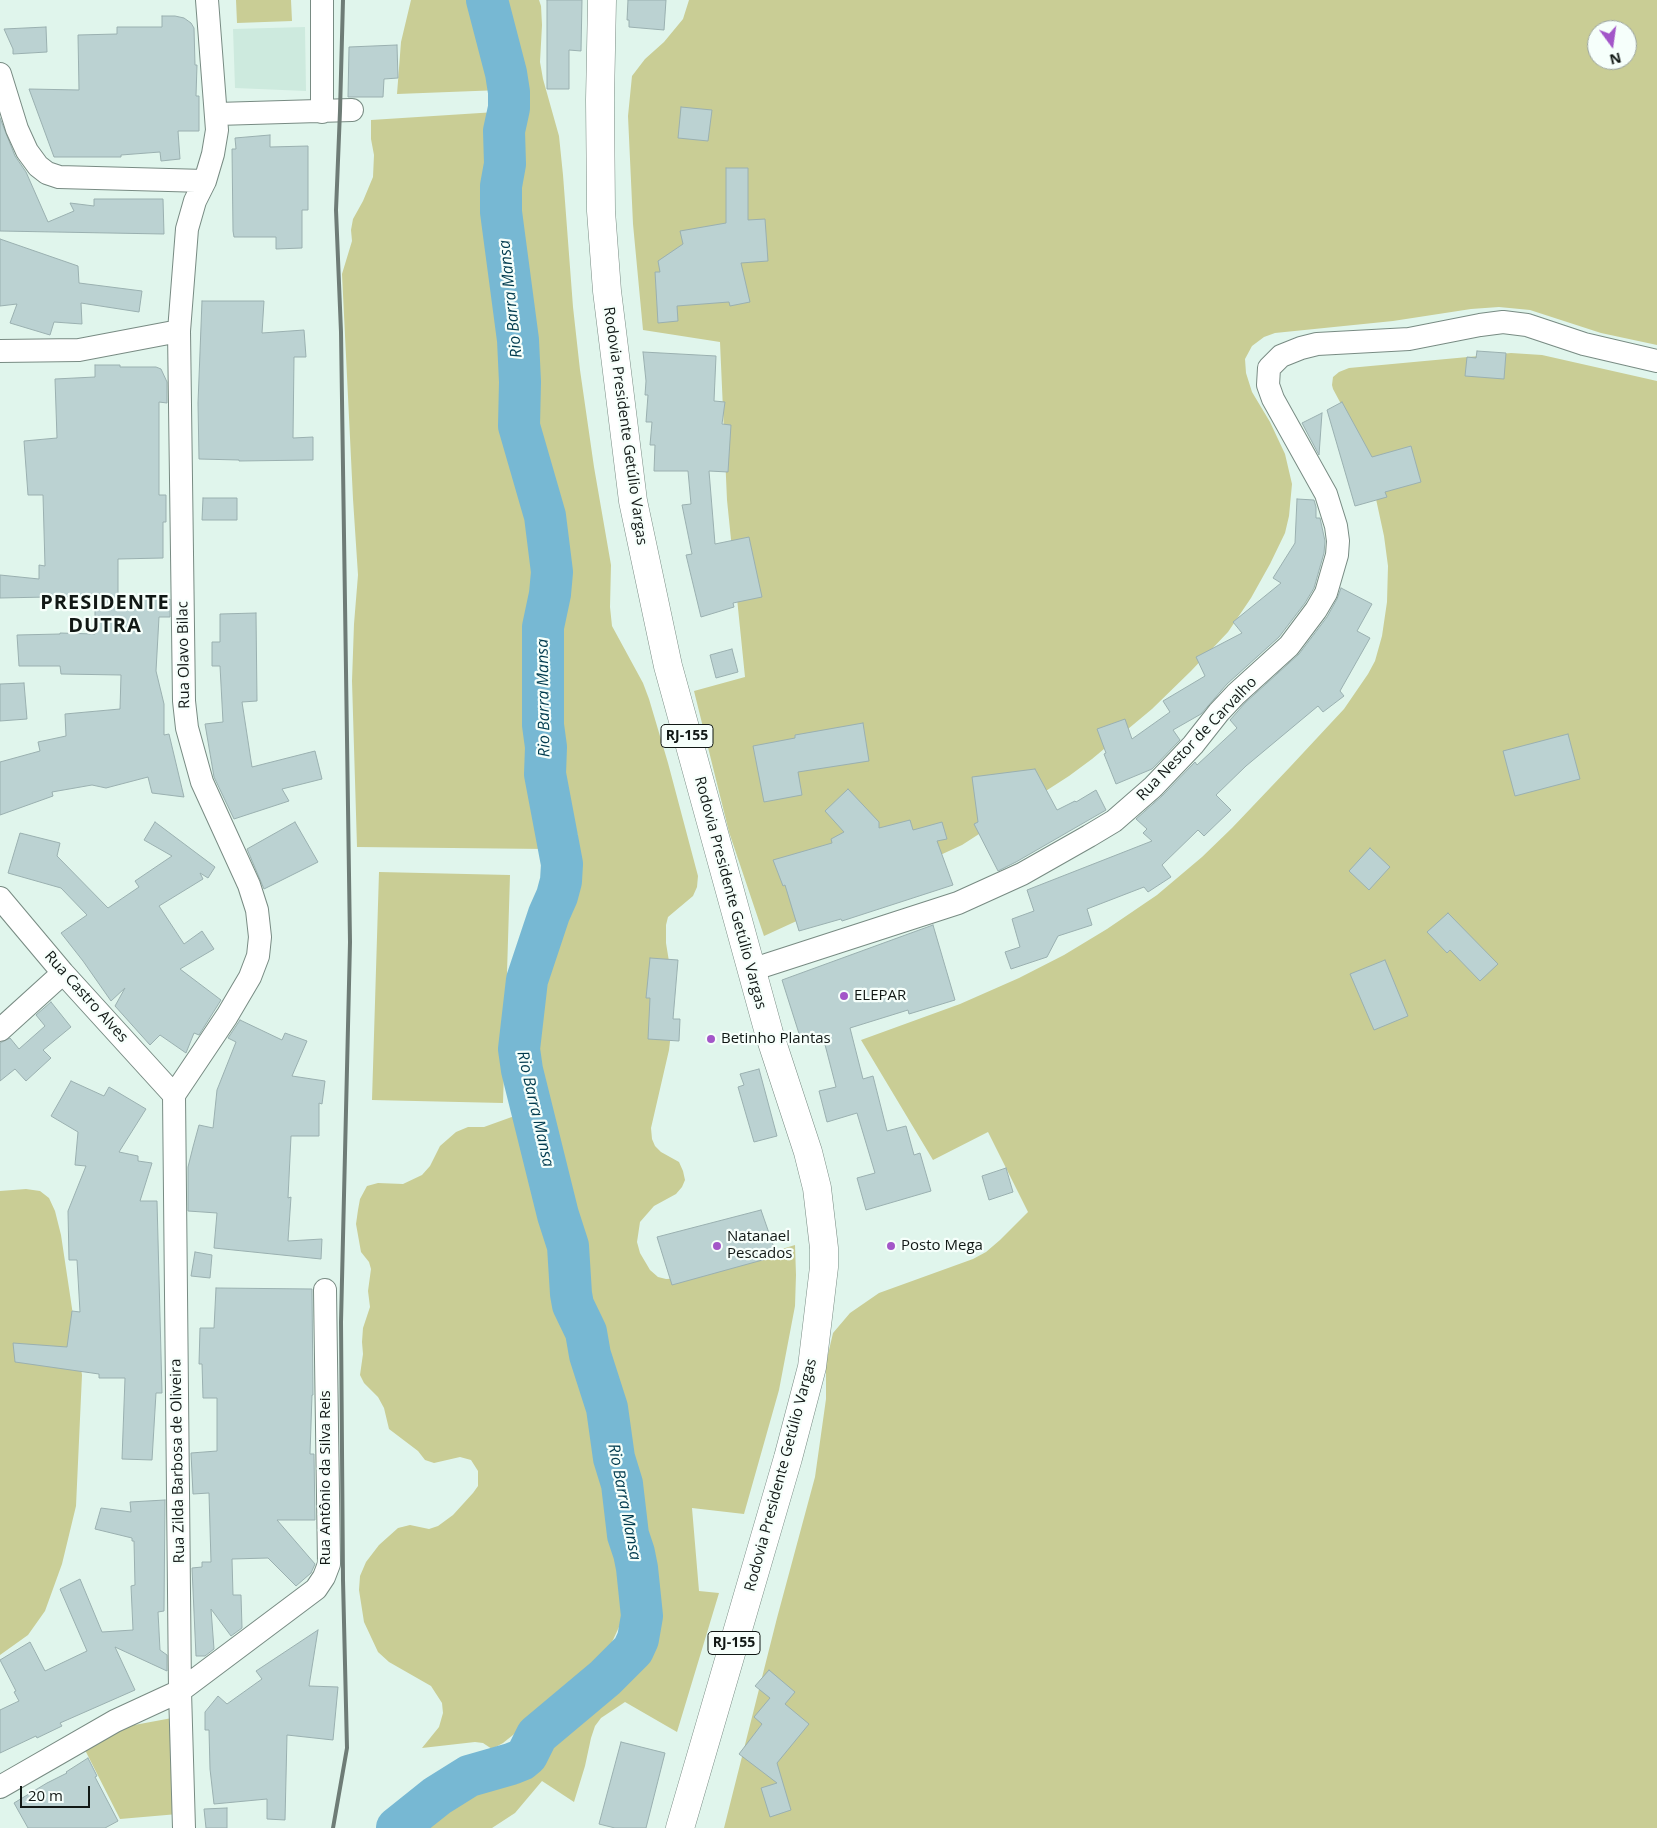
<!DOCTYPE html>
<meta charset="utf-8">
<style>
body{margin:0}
#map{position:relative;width:1657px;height:1828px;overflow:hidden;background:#e0f5ec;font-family:"Open Sans",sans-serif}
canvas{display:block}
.north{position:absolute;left:1587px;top:20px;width:50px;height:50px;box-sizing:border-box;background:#f6fffb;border:1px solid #9aa39f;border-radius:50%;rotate:166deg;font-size:14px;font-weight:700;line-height:20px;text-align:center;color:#111815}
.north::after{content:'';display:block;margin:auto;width:18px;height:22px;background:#a356c8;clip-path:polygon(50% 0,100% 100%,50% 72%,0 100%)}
.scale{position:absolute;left:20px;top:1786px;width:70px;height:22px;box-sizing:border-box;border:2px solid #111815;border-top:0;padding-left:6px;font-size:15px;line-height:18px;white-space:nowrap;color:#111815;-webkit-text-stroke:4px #f6fffb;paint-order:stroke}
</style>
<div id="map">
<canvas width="1657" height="1828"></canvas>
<div class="north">N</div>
<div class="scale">20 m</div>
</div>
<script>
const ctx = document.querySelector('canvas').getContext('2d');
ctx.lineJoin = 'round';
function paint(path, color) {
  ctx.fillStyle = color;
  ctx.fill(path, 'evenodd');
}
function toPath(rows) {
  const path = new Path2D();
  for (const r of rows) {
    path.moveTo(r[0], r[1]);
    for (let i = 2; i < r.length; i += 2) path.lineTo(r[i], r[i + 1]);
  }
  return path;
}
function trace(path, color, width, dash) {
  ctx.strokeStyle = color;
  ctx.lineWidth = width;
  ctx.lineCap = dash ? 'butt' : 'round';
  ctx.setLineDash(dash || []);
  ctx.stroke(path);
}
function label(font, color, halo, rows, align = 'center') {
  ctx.font = font + ' "Open Sans",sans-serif';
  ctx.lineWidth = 4.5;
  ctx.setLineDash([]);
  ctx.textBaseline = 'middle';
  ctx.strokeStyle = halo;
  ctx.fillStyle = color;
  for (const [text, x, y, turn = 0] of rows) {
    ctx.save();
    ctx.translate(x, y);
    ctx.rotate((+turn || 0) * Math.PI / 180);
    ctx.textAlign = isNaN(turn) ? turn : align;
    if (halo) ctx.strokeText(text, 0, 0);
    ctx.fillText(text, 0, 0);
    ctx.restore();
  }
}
const built = toPath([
 [305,27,306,91,235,88,233,29]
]);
const green = toPath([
 [236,0,291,0,292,21,237,23],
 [411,0,479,0,501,90,397,94,401,42],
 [495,0,539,0,541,6,542,25,540,62,543,79,559,136,563,175,573,307,580,370,594,467,611,565,610,607,612,626,643,683,649,699,668,763,698,876,697,887,693,896,668,917,666,925,666,943,671,974,671,1033,669,1050,651,1128,652,1139,655,1146,661,1152,679,1162,683,1171,685,1180,682,1187,676,1194,654,1206,640,1222,637,1242,640,1253,650,1270,658,1277,666,1279,687,1278,795,1245,796,1275,795,1306,779,1390,744,1514,692,1508,699,1591,719,1593,677,1732,625,1702,601,1718,595,1726,591,1738,585,1766,574,1802,542,1781,515,1813,492,1828,410,1828,458,1794,483,1784,526,1775,537,1772,542,1767,539,1743,545,1734,588,1700,621,1671,640,1651,646,1637,649,1622,649,1605,646,1581,617,1419,602,1350,590,1310,583,1292,576,1251,537,1074,534,1044,540,974,548,947,572,912,578,853,578,836,556,773,552,750,549,690,554,627,563,591,563,578,553,511,526,420,531,398,531,365,512,200,514,175,512,135,516,94],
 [689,0,1657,0,1657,345,1601,333,1530,310,1499,307,1471,309,1393,321,1275,333,1264,337,1252,346,1245,359,1246,373,1252,392,1270,422,1285,454,1292,484,1289,516,1285,533,1270,564,1251,598,1228,632,1191,671,1152,709,1092,759,1069,776,962,845,764,936,729,832,694,691,745,677,727,500,720,342,643,330,633,224,628,116,632,76,645,59,664,42,683,19],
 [1597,30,1627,30,1627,60,1597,60],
 [496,112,490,145,488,187,504,361,506,421,512,466,538,553,541,576,531,620,537,781,547,849,357,847,352,681,354,624,358,575,353,499,342,274,352,241,351,230,353,219,363,201,373,177,374,155,371,139,371,120],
 [1511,353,1542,355,1657,381,1657,1828,724,1828,777,1618,815,1477,826,1399,826,1363,833,1333,850,1313,879,1293,973,1259,986,1252,1000,1240,1028,1212,988,1132,933,1160,861,1040,960,1004,1019,978,1064,955,1107,929,1157,895,1202,857,1232,828,1290,767,1344,709,1368,674,1375,661,1382,636,1387,602,1388,566,1384,536,1368,462,1355,430,1333,389,1332,385,1333,377,1339,372,1349,368],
 [379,872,510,875,503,1103,372,1100],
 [520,1114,556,1243,566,1299,598,1408,604,1453,625,1566,627,1595,624,1616,613,1640,600,1662,568,1691,503,1743,492,1749,483,1743,475,1742,422,1748,439,1727,443,1713,442,1703,431,1686,389,1662,378,1652,364,1622,359,1590,360,1576,366,1562,379,1545,398,1528,410,1525,429,1529,438,1526,453,1515,473,1493,478,1486,478,1471,471,1460,460,1457,434,1463,425,1460,418,1451,389,1429,384,1408,378,1397,364,1383,360,1375,363,1354,362,1342,363,1328,370,1307,368,1291,371,1269,369,1262,361,1252,356,1224,358,1210,360,1199,367,1186,378,1183,403,1184,422,1175,430,1166,440,1146,456,1132,468,1127,484,1127],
 [26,1189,40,1191,49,1198,55,1211,61,1235,82,1375,76,1506,62,1564,45,1611,28,1635,0,1655,0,1191],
 [172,1718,178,1814,120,1819,84,1748,129,1726]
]);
const river = toPath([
 [397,1828,437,1796,469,1776,511,1764,521,1760,527,1755,537,1735,605,1678,633,1650,638,1639,642,1616,637,1568,634,1553,628,1535,622,1484,614,1458,607,1408,590,1355,586,1332,573,1305,571,1294,568,1246,558,1215,522,1070,519,1049,527,980,549,914,557,896,561,881,562,864,545,774,546,747,543,725,543,627,550,594,552,572,545,516,519,426,520,382,518,340,501,212,501,186,505,164,504,131,509,108,509,92,506,73,487,0]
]);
const building = toPath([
 [547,0,582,0,581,51,569,50,569,89,547,89,547,0],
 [628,0,666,0,664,30,629,27,629,20,627,20,628,0],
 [162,16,175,16,184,18,191,23,194,28,195,65,197,65,196,96,199,96,199,131,178,131,180,159,161,161,160,152,121,155,121,157,54,157,29,89,79,90,78,35,117,34,117,27,162,27,162,16],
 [46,27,47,52,13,54,13,49,4,29,46,27],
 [397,45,398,78,384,79,383,97,348,97,349,47,397,45],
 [681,107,712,110,708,141,678,138,681,107],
 [0,118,15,156,26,172,48,222,74,211,70,203,94,206,94,199,163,199,164,234,0,231,0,118],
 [270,135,270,147,308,146,308,210,302,210,302,248,276,249,276,237,234,237,233,231,232,149,236,149,235,138,270,135],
 [726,168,748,168,748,220,765,219,768,261,741,263,750,302,730,306,729,302,677,306,678,321,658,323,655,272,660,272,658,261,683,244,680,231,726,223,726,168],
 [0,239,78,266,79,283,142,291,139,312,81,303,82,324,54,322,50,335,10,323,17,304,0,306,0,239],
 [202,301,264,301,262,333,304,330,306,357,294,357,293,438,313,437,313,460,239,461,239,460,199,459,198,403,202,301],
 [1477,351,1506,353,1504,379,1465,376,1467,357,1476,358,1477,351],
 [643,352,716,356,714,401,725,402,722,424,731,425,728,472,709,471,715,544,749,537,762,597,733,603,734,607,701,617,686,555,692,554,682,505,691,504,688,471,654,471,655,445,650,445,652,422,646,422,648,395,645,395,646,381,643,352],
 [95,365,120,365,120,367,156,367,161,369,167,382,167,403,159,402,159,495,166,495,166,522,163,522,163,558,118,559,118,598,170,599,170,617,159,617,156,671,164,704,164,735,169,734,184,797,152,793,148,777,106,788,92,785,52,792,53,796,0,815,0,762,40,751,38,742,66,736,65,714,120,709,121,675,61,674,60,666,19,666,17,635,60,634,60,633,95,634,95,596,0,598,0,575,39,579,39,565,45,566,43,495,28,495,24,441,57,438,55,379,95,377,95,365],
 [1342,402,1372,457,1411,446,1421,482,1385,492,1387,497,1355,506,1327,410,1342,402],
 [1322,413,1319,455,1302,423,1322,413],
 [203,498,237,498,237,520,202,520,203,498],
 [1297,499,1314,500,1316,507,1316,518,1320,518,1325,541,1324,553,1314,588,1305,603,1279,637,1227,684,1201,714,1173,730,1180,740,1152,769,1116,784,1104,754,1106,753,1097,729,1125,719,1132,739,1170,712,1163,701,1205,676,1196,657,1242,633,1233,622,1281,583,1273,578,1295,543,1297,499],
 [1341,588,1372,604,1357,631,1370,638,1340,691,1344,696,1323,712,1318,706,1246,766,1216,795,1231,810,1204,836,1198,830,1162,865,1171,877,1148,892,1144,887,1087,909,1092,925,1058,936,1047,957,1011,969,1005,952,1020,947,1012,919,1034,911,1027,890,1152,841,1143,833,1147,829,1136,819,1162,796,1195,762,1197,765,1237,728,1230,720,1245,703,1299,654,1327,617,1337,599,1341,588],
 [256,613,257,701,242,702,252,767,315,751,322,779,282,789,289,801,234,819,214,777,205,724,223,722,220,666,212,666,212,642,220,642,220,614,256,613],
 [732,649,738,672,716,678,710,655,732,649],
 [24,683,27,719,0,721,0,684,24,683],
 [863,723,869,761,798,772,802,795,764,802,753,746,795,738,795,735,863,723],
 [1568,734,1580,779,1515,796,1503,751,1568,734],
 [1035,769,1057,810,1075,801,1076,802,1096,790,1106,810,1016,862,998,871,974,824,978,822,972,777,1035,769],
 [848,789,879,822,879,828,910,820,913,830,942,822,947,839,937,841,953,885,842,921,841,919,799,931,785,885,783,886,773,860,832,843,831,839,844,832,825,811,848,789],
 [155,822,215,867,208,878,200,873,203,879,159,906,184,944,202,931,214,949,180,969,221,1000,199,1035,194,1033,186,1053,160,1035,150,1045,115,1006,125,988,111,1001,83,961,61,933,87,915,61,888,8,873,20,833,60,843,57,856,108,908,139,887,135,881,172,856,144,840,155,822],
 [295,822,318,862,264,889,247,849,295,822],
 [1370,848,1390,867,1369,890,1349,871,1370,848],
 [1448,913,1498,964,1480,981,1450,950,1447,953,1427,932,1448,913],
 [933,925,955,1000,909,1014,908,1010,850,1028,863,1079,873,1076,887,1131,906,1126,914,1155,920,1153,931,1191,866,1210,857,1178,875,1173,857,1113,827,1122,819,1091,836,1087,823,1037,802,1043,782,980,933,925],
 [650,958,678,960,673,1019,680,1019,679,1041,648,1039,650,998,646,998,650,958],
 [1385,960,1408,1016,1374,1030,1350,974,1385,960],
 [51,1002,71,1027,43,1050,51,1058,26,1081,15,1069,0,1081,0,1043,10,1038,19,1049,45,1026,36,1015,51,1002],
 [240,1020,282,1040,285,1033,307,1041,292,1076,325,1081,322,1104,319,1103,319,1136,291,1136,288,1198,291,1197,288,1241,322,1239,321,1259,214,1248,217,1213,188,1211,188,1167,193,1147,199,1125,213,1128,217,1090,236,1042,228,1038,240,1020],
 [759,1069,777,1136,754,1142,738,1087,744,1085,740,1074,759,1069],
 [71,1081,104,1096,109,1087,146,1109,119,1152,138,1156,138,1161,152,1163,140,1201,157,1201,162,1393,156,1393,152,1460,122,1459,125,1378,99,1378,99,1374,15,1362,13,1343,67,1347,72,1311,80,1312,77,1260,69,1260,68,1211,86,1166,75,1165,78,1132,51,1116,71,1081],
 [1006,1168,1013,1192,989,1200,982,1176,1006,1168],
 [761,1210,777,1256,672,1285,657,1237,761,1210],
 [195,1252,212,1255,210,1278,191,1276,195,1252],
 [216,1288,312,1289,313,1395,312,1395,310,1454,314,1454,315,1520,277,1520,315,1564,311,1573,296,1586,268,1558,232,1559,233,1595,241,1595,242,1628,231,1636,211,1609,214,1649,205,1656,196,1656,192,1568,202,1567,202,1562,211,1562,209,1493,193,1494,191,1453,217,1451,217,1398,203,1398,202,1364,199,1364,200,1328,214,1328,216,1288],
 [165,1500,164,1611,158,1612,160,1650,167,1655,167,1671,115,1647,135,1690,60,1723,62,1726,37,1738,36,1736,0,1753,0,1710,19,1701,14,1692,16,1691,0,1660,30,1642,45,1671,87,1651,60,1589,80,1579,102,1632,133,1630,131,1586,135,1585,134,1541,132,1541,132,1538,95,1529,101,1508,131,1512,130,1502,165,1500],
 [318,1630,309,1686,338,1687,333,1740,287,1735,285,1820,267,1819,267,1799,214,1804,210,1769,209,1730,205,1730,205,1712,218,1696,227,1704,262,1679,256,1671,318,1630],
 [769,1670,795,1692,785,1704,809,1724,777,1763,791,1810,770,1817,761,1788,777,1783,739,1754,762,1724,754,1717,770,1698,755,1686,769,1670],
 [621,1742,665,1753,646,1828,615,1828,599,1824,621,1742],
 [88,1758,97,1776,95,1777,118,1821,105,1828,28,1828,14,1803,47,1783,67,1773,66,1772,88,1758],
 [227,1808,227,1828,206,1828,204,1809,227,1808]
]);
const minor = toPath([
 [0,74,17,129,27,151,38,166,47,173,59,177,205,181],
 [322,112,322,0],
 [217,114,352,110],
 [0,351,79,350,179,331],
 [0,898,63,973,174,1095],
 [751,970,958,903,1022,874,1089,836,1114,821,1153,787,1193,745,1219,712,1236,694,1289,646,1316,610,1326,593,1337,555,1338,541,1336,526,1326,494,1273,399,1268,385,1269,368,1281,356,1301,348,1317,344,1409,339,1480,325,1503,322,1527,325,1584,344,1657,361],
 [0,1030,63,973],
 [174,1095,227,1016,250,977,258,956,260,937,257,910,249,885,202,782,187,728,184,701,179,331,187,229,195,201,205,181,213,154,217,130,207,0],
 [174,1095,180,1691,184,1828],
 [0,1787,115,1721,180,1691,316,1589,324,1577,329,1564,325,1290]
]);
const major = toPath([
 [602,0,600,100,601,211,607,291,633,501,668,666,769,1033,808,1152,817,1188,824,1248,824,1267,812,1367,788,1458,680,1828]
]);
const rail = toPath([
 [333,1828,347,1748,343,1580,341,1322,350,942,341,332,336,210,340,111,343,0]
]);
const markers = [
 [844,996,5,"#a356c8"],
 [711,1039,5,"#a356c8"],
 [717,1246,5,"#a356c8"],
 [891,1246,5,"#a356c8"]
];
const shields = [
 [687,736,52],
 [734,1643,52]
];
const shieldNames = [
 ["RJ-155",687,736],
 ["RJ-155",734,1643]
];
const streetNames = [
 ["Rodovia Presidente Getúlio Vargas",625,426,82],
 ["Rua Olavo Bilac",184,655,-91],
 ["Rua Nestor de Carvalho",1197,739,-46],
 ["Rodovia Presidente Getúlio Vargas",730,893,75],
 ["Rua Castro Alves",86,997,48],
 ["Rua Zilda Barbosa de Oliveira",178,1461,-91],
 ["Rodovia Presidente Getúlio Vargas",781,1475,-75],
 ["Rua Antônio da Silva Reis",326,1478,-90]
];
const poiNames = [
 ["ELEPAR",854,996],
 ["Betinho Plantas",721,1039],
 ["Natanael",727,1237],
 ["Pescados",727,1254],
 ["Posto Mega",901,1246]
];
const waterNames = [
 ["Rio Barra Mansa",511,299,-96],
 ["Rio Barra Mansa",544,698,-91],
 ["Rio Barra Mansa",535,1109,77],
 ["Rio Barra Mansa",624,1502,79]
];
const districtNames = [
 ["PRESIDENTE",105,603],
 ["DUTRA",105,626]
];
paint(built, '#cdeade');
paint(green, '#c9cd95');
trace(river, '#77b8d3', 42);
paint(building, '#bbd2d2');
trace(building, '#9ab0b0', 1);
trace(minor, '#788b83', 24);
trace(major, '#788b83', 29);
trace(minor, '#fff', 22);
trace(major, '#fff', 28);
trace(rail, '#6e7c76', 4);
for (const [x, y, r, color] of markers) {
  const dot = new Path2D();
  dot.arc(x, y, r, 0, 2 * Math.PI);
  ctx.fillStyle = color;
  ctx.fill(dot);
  trace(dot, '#f6fffb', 2);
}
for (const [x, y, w] of shields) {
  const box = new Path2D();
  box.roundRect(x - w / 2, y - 11.5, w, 23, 4);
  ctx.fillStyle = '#f6fffb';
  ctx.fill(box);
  trace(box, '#111815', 1);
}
label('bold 14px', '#111815', null, shieldNames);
label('15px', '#111815', '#f6fffb', streetNames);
label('15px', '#111815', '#f6fffb', poiNames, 'left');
label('italic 16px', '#003b4e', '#f6fffb', waterNames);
ctx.letterSpacing = '1px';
label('bold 20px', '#111815', '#f6fffb', districtNames);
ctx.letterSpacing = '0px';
</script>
